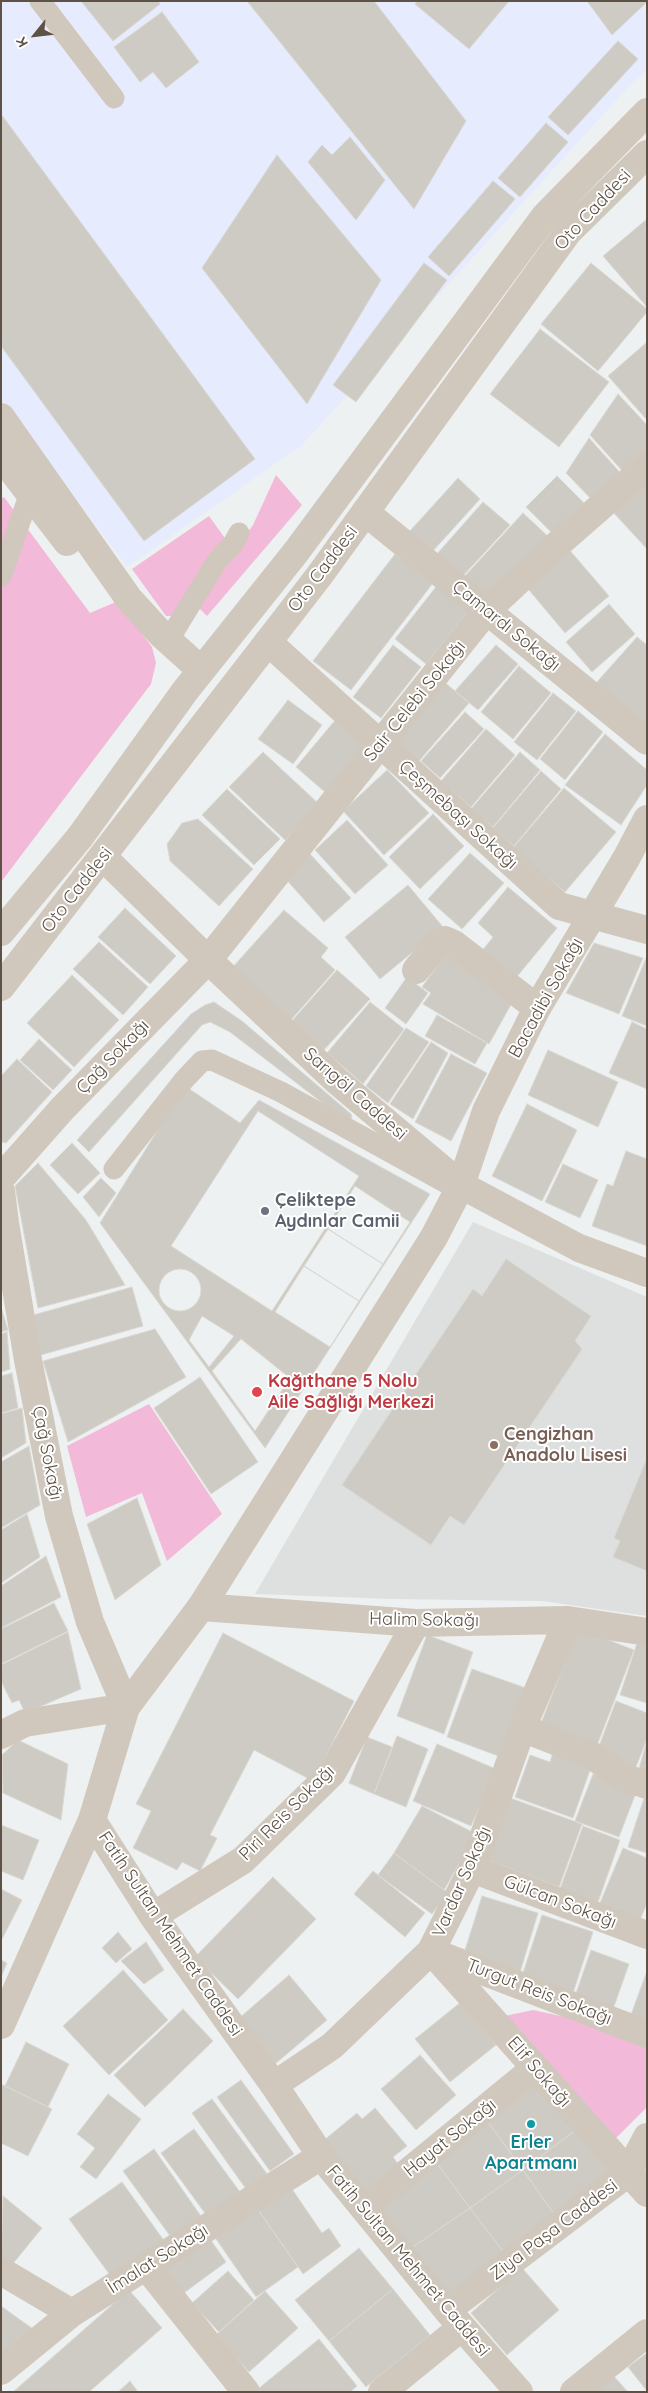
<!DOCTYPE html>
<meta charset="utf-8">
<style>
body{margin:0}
#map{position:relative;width:648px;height:2393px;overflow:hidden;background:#eef1f1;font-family:Quicksand,sans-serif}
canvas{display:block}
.frame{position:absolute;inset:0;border:2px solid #5d5245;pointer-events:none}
.north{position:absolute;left:10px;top:10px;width:50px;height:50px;-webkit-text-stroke:4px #fff;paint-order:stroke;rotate:241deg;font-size:14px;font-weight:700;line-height:20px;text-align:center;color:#5d5245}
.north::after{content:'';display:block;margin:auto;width:18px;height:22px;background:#5d5245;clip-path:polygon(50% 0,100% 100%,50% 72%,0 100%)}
</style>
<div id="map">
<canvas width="648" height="2393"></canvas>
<div class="frame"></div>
<div class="north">K</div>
</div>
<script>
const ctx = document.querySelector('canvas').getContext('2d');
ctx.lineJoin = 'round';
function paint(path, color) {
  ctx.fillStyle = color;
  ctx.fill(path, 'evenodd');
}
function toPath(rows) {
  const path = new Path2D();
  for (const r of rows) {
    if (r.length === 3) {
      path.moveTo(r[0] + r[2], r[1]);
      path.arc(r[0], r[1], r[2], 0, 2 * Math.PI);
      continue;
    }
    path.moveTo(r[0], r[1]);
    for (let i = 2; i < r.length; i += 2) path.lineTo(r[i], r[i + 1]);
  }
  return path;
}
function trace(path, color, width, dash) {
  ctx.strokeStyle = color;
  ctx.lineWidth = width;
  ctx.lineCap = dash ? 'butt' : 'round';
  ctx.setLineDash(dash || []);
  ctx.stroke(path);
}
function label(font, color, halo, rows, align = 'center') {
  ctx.font = font + ' Quicksand,sans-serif';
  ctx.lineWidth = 4;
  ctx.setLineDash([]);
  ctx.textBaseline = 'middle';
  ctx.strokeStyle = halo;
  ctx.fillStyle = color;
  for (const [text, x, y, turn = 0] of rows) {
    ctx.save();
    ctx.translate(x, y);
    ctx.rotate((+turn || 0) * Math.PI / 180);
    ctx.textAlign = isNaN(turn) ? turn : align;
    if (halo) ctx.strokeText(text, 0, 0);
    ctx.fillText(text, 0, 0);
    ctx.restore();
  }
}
const commercial = toPath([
 [1,1,647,1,647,70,630,85,301,446,127,567,1,400]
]);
const education = toPath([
 [473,1222,647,1297,647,1616,542,1601,392,1599,255,1594]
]);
const green = toPath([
 [276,475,302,505,207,616,196,605,253,525],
 [4,497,90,613,118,601,152,647,156,663,151,684,1,882,1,499],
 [209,516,227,541,176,616,166,616,132,569],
 [149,1404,222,1514,167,1561,142,1493,86,1517,67,1446],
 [533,2010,570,2018,647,2046,647,2107,610,2144,500,2017]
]);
const building = toPath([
 [81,1,158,1,160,4,113,41,81,1],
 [247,1,374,1,466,121,414,209,247,1],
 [417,1,509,1,469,49,415,4,417,1],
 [587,1,647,1,647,2,612,35,587,1],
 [162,12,199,62,166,88,153,72,140,82,114,47,162,12],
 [618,41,638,59,568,135,548,117,618,41],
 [1,114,255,459,144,541,1,346,1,114],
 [546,123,568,142,520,197,498,178,546,123],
 [350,137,385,180,356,220,308,162,322,145,332,155,350,137],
 [277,155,381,280,307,404,202,268,277,155],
 [493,181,515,199,449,276,428,257,493,181],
 [647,219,647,307,603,256,647,219],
 [424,263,447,280,356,402,333,385,424,263],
 [591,263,647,309,647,312,598,371,541,324,591,263],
 [540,329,609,382,559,447,490,394,540,329],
 [647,342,647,420,608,376,647,342],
 [618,394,647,425,647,457,626,475,590,435,618,394],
 [589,438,625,478,597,505,566,473,589,438],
 [557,476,589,508,558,539,526,507,557,476],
 [458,478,480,499,432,552,409,532,458,478],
 [647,479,647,549,612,511,647,479],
 [483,502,510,525,461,578,436,555,483,502],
 [523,513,552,540,492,605,463,578,523,513],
 [567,547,609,596,565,633,524,584,567,547],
 [395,554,433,583,351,690,313,661,395,554],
 [439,583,471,608,426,664,395,639,439,583],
 [609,604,635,634,592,672,566,642,609,604],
 [637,637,647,645,647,728,596,683,637,637],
 [393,645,421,667,381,718,353,697,393,645],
 [496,645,518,664,478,710,455,691,496,645],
 [519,666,551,693,513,739,481,712,519,666],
 [442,680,469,703,419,761,392,738,442,680],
 [553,693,576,711,537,760,514,742,553,693],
 [288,700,322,725,293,764,258,739,288,700],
 [578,711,603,732,565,780,540,759,578,711],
 [465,712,484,729,440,778,421,761,465,712],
 [337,718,367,743,326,793,296,767,337,718],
 [486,729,515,755,471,807,441,781,486,729],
 [605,734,647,770,647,785,621,825,565,785,605,734],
 [263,752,319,804,285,840,229,787,263,752],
 [520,752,540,770,493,827,471,809,520,752],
 [387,770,429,813,384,855,343,811,387,770],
 [541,771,561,789,514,846,493,828,541,771],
 [564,788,616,832,565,892,513,848,564,788],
 [227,789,280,839,254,865,202,815,227,789],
 [433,814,464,846,420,889,389,857,433,814],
 [198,819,253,869,219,906,170,861,167,844,182,823,198,819],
 [347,820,388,865,355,894,315,850,347,820],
 [470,853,504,883,462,929,428,899,470,853],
 [310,854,351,898,324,922,284,877,310,854],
 [408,885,443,927,380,979,345,937,408,885],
 [508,887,557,928,515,979,482,951,493,937,478,923,508,887],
 [125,908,176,956,150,984,98,937,125,908],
 [284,910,328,948,321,957,335,970,290,1021,231,969,284,910],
 [99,942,148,987,123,1015,73,969,99,942],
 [594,943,643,958,619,1014,566,993,594,943],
 [447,952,513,1001,489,1044,423,1004,431,993,422,987,447,952],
 [646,958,647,958,647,1026,622,1016,646,958],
 [337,970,370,999,323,1051,291,1022,337,970],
 [72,975,119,1020,74,1067,27,1023,72,975],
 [407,977,428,993,406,1024,385,1008,407,977],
 [214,1002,242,1021,351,1114,352,1118,346,1121,230,1032,210,1022,202,1025,89,1152,77,1140,191,1014,205,1005,214,1002],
 [370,1002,404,1029,363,1084,327,1053,370,1002],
 [437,1015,487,1043,475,1064,425,1036,437,1015],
 [632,1022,647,1029,647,1089,609,1073,632,1022],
 [406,1028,429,1042,388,1103,366,1086,406,1028],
 [39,1039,72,1070,53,1090,20,1060,39,1039],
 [431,1042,448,1053,413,1119,390,1104,431,1042],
 [548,1050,618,1082,598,1127,528,1095,548,1050],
 [451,1054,487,1073,451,1141,415,1122,451,1054],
 [17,1059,52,1092,6,1143,1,1142,1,1076,17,1059],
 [185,1086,240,1123,259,1100,430,1194,265,1448,100,1223,185,1086],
 [527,1104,577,1130,542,1201,492,1176,527,1104],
 [258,1111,359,1176,272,1311,171,1246,258,1111],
 [72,1143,100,1173,78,1194,50,1165,72,1143],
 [626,1151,647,1159,647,1246,592,1226,607,1184,613,1186,626,1151],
 [38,1163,86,1220,125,1285,38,1308,15,1186,38,1163],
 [563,1164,598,1180,580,1218,545,1202,563,1164],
 [101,1178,116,1193,99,1217,83,1197,101,1178],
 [355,1186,410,1222,383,1264,328,1229,355,1186],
 [328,1229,383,1264,359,1301,304,1266,328,1229],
 [506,1259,591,1316,575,1341,582,1349,464,1525,450,1516,431,1545,342,1485,473,1289,482,1296,506,1259],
 [304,1266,359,1301,330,1347,275,1312,304,1266],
 [180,1290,21],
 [132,1287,143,1326,41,1355,30,1316,132,1287],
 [1,1307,8,1330,1,1332,1,1307],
 [202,1316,234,1336,209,1367,189,1340,202,1316],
 [155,1329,186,1377,68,1442,43,1361,155,1329],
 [7,1332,10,1369,1,1372,1,1334,7,1332],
 [241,1339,290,1378,255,1431,212,1371,241,1339],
 [12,1373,18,1408,1,1413,1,1376,12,1373],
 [200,1377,258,1462,211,1494,154,1408,200,1377],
 [22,1408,26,1443,1,1458,1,1414,22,1408],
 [29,1446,40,1505,1,1528,1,1462,29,1446],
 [647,1458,647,1571,613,1557,620,1541,614,1538,647,1458],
 [137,1498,161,1565,115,1600,87,1524,137,1498],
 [27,1514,40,1557,1,1583,1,1530,27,1514],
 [46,1556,61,1597,1,1628,1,1586,46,1556],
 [54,1603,68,1631,1,1664,1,1629,54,1603],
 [578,1628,634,1650,594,1753,538,1731,578,1628],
 [68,1632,81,1689,25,1713,19,1700,12,1703,1,1681,1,1665,68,1632],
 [223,1633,354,1701,313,1781,254,1750,210,1835,217,1838,200,1871,182,1862,177,1870,133,1848,151,1811,136,1804,223,1633],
 [427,1635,473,1652,444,1734,397,1716,427,1635],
 [639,1637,647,1640,647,1703,620,1695,639,1637],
 [472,1669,526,1688,501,1757,447,1737,472,1669],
 [616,1701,647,1713,647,1739,634,1772,595,1757,616,1701],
 [397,1736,428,1749,406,1807,374,1794,397,1736],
 [367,1737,392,1747,374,1794,349,1783,367,1737],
 [18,1740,68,1764,61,1820,3,1793,2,1755,18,1740],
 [437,1744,496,1769,471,1826,413,1801,437,1744],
 [646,1744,647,1744,647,1782,636,1779,646,1744],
 [555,1746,594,1759,573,1818,515,1797,530,1755,550,1762,555,1746],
 [593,1774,637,1790,619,1837,575,1821,593,1774],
 [647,1789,647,1853,628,1847,647,1789],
 [510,1798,582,1824,559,1887,487,1860,510,1798],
 [422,1806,476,1834,444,1890,394,1853,422,1806],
 [1,1825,39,1840,23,1880,1,1871,1,1825],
 [583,1826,620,1840,598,1902,560,1889,583,1826],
 [623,1848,647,1858,647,1903,640,1920,600,1903,623,1848],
 [394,1853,448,1893,432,1914,378,1875,394,1853],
 [373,1871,425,1913,405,1937,354,1894,373,1871],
 [273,1877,316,1919,238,1999,195,1957,273,1877],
 [1,1889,22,1900,1,1941,1,1889],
 [482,1896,538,1913,518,1979,461,1963,482,1896],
 [542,1915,593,1932,571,1999,520,1982,542,1915],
 [118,1932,132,1949,116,1963,102,1948,118,1932],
 [146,1942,164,1970,144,1984,121,1961,146,1942],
 [591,1950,629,1964,611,2015,573,2002,591,1950],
 [1,1960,7,1963,1,1977,1,1960],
 [123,1970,168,2020,109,2075,63,2026,123,1970],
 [647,1971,647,2030,628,2023,647,1971],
 [289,1975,327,2020,275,2064,237,2020,289,1975],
 [461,2002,496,2045,450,2082,415,2039,461,2002],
 [183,2009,213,2041,145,2107,114,2075,183,2009],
 [26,2042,69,2064,48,2107,5,2086,26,2042],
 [420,2055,456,2095,416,2130,381,2089,420,2055],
 [241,2080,294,2154,270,2171,217,2097,241,2080],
 [534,2080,577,2129,523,2170,486,2119,534,2080],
 [1,2084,52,2109,28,2156,1,2143,1,2084],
 [108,2094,141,2119,96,2179,80,2167,95,2148,77,2134,108,2094],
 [212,2099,267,2174,246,2189,192,2113,212,2099],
 [375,2108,407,2146,393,2157,398,2164,365,2192,323,2141,357,2113,362,2119,375,2108],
 [486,2119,523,2170,470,2208,436,2162,486,2119],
 [194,2129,240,2192,207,2216,161,2153,194,2129],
 [577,2129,618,2181,561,2224,523,2170,577,2129],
 [154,2149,203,2219,173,2240,123,2171,154,2149],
 [436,2162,470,2208,410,2249,378,2209,436,2162],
 [523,2170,561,2224,509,2259,470,2208,523,2170],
 [122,2182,165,2242,115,2282,69,2219,122,2182],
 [290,2186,322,2233,329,2228,341,2246,303,2274,257,2208,290,2186],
 [3,2196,42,2228,7,2271,1,2266,3,2196],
 [254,2204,298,2267,256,2297,212,2233,254,2204],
 [470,2208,509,2259,451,2300,410,2249,470,2208],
 [208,2236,226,2262,177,2298,159,2271,208,2236],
 [359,2248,393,2289,329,2341,295,2300,359,2248],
 [522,2268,559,2310,507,2355,471,2313,522,2268],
 [228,2271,254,2300,219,2332,192,2303,228,2271],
 [393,2289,430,2335,366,2387,329,2341,393,2289],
 [129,2290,162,2328,89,2392,13,2392,129,2290],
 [265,2291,298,2328,249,2372,216,2335,265,2291],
 [1,2306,40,2334,1,2365,1,2306],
 [319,2339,357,2386,350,2392,260,2392,258,2389,319,2339],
 [647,2353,647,2391,628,2367,647,2353],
 [610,2372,628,2392,587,2392,610,2372],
 [130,2381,138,2392,118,2392,130,2381]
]);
const service = toPath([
 [40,1,114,98],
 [1,576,30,493],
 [168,641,217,561,233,544,239,533],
 [114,1169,184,1080,202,1061,212,1060,281,1092,450,1185]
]);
const minor = toPath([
 [1,417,129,599,161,634,201,670],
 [1,456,67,542],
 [365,512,647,741],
 [268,642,559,906,647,930],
 [103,857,208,960,337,1081,461,1185,579,1248,647,1273],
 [416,970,437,944,445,940,454,944,537,1008],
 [1,1178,63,1108,208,960,487,610,559,543,647,466],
 [1,1191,5,1223,28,1360,59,1516,90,1622,126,1707,25,1723,1,1735],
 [201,1607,416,1623,568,1620,647,1632],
 [522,1728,593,1756,622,1777,647,1785],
 [92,1820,153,1916,274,2085,321,2156,447,2310,519,2392],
 [472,1869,647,1935],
 [153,1916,243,1860,332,1773,416,1623],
 [431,1951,647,2193],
 [435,1953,647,2034],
 [274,2085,332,2046,431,1951,472,1869,522,1728,568,1620],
 [364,2208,535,2068],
 [146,2266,246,2392],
 [1,2271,72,2313],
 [447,2310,628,2173,647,2137],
 [1,2371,72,2313,321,2156],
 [382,2392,462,2327],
 [574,2392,647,2333]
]);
const tertiary = toPath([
 [1,932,80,837,185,691,296,552,545,216,647,112],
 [1,987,319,576,568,232,647,154],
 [1,2025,92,1820,126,1707,201,1607,434,1237,461,1185,486,1111,537,1008,627,857,647,819]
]);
const markers = [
 [265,1211,5,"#6b7280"],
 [257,1392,6,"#e0444e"],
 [494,1445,5,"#8d6e63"],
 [531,2124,5,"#0f9aa8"]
];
const streetNames = [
 ["Oto Caddesi",593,210,-47],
 ["Oto Caddesi",323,569,-53],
 ["Çamardı Sokağı",506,626,39],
 ["Sair Celebi Sokağı",415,701,-51],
 ["Çeşmebaşı Sokağı",458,815,42],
 ["Oto Caddesi",77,890,-52],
 ["Bacadibi Sokağı",546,998,-61],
 ["Çağ Sokağı",113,1057,-46],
 ["Sarıgöl Caddesi",355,1094,41],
 ["Çağ Sokağı",47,1453,79],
 ["Halim Sokağı",424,1620,1],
 ["Piri Reis Sokağı",287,1813,-45],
 ["Vardar Sokağı",462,1882,-66],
 ["Gülcan Sokağı",560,1902,21],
 ["Fatih Sultan Mehmet Caddesi",170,1934,56],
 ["Turgut Reis Sokağı",539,1992,21],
 ["Elif Sokağı",539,2072,49],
 ["Hayat Sokağı",450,2138,-39],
 ["Ziya Paşa Caddesi",554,2230,-37],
 ["İmalat Sokağı",158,2259,-32],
 ["Fatih Sultan Mehmet Caddesi",408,2261,50]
];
const worshipNames = [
 ["Çeliktepe",275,1201],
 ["Aydınlar Camii",275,1222]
];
const healthNames = [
 ["Kağıthane 5 Nolu",268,1382],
 ["Aile Sağlığı Merkezi",268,1403]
];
const educationNames = [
 ["Cengizhan",504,1435],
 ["Anadolu Lisesi",504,1456]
];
const cultureNames = [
 ["Erler",531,2143],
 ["Apartmanı",531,2164]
];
paint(commercial, '#e6ebfd');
paint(education, '#dde0df');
paint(green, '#f2b9d8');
paint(building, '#cecbc5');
trace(building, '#dad8d2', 1);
trace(service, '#d1c8bd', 21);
trace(minor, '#d1c8bd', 28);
trace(tertiary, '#d1c8bd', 28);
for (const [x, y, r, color] of markers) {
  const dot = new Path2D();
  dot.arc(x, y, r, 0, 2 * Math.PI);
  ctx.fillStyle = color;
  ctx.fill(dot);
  trace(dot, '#fff', 2);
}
label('18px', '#5d5245', '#fff', streetNames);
label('bold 18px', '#5b616d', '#fff', worshipNames, 'left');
label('bold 18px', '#be3a42', '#fff', healthNames, 'left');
label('bold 18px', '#785e54', '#fff', educationNames, 'left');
label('bold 18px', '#0d838f', '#fff', cultureNames);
</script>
